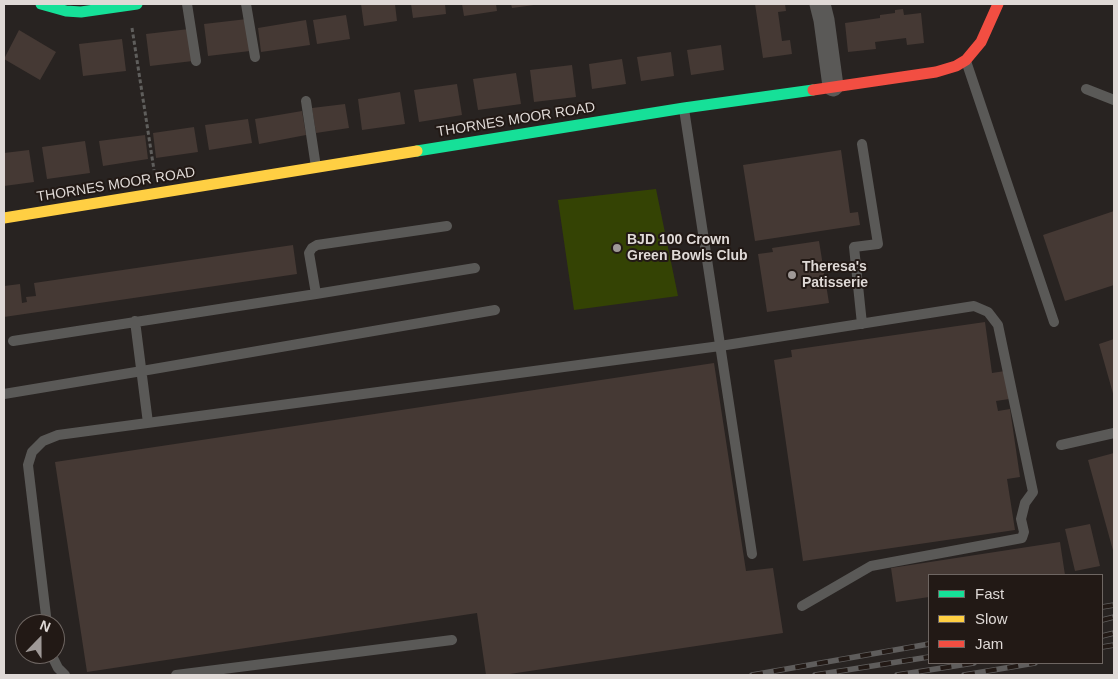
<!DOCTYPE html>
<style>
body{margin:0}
#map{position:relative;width:1118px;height:679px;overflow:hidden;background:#282321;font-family:Helvetica,sans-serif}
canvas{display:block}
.frame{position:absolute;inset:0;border:5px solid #dfd9d6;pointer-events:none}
.legend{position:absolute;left:928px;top:574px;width:175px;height:90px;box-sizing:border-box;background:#221915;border:1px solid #6e6662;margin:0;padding:6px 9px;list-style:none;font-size:15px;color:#dfd9d6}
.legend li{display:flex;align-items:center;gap:10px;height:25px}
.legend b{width:25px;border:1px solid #6e6662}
.north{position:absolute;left:15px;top:614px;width:50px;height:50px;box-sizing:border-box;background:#221915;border:1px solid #6e6662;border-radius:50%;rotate:22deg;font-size:14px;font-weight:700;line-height:20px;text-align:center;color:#dfd9d6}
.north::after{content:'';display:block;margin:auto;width:18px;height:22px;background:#9f9997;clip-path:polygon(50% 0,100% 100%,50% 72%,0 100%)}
</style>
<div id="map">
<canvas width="1118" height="679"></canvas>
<div class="frame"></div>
<ul class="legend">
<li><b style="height:6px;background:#16e098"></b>Fast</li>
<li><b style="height:6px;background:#ffcf43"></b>Slow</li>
<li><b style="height:6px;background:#f24e42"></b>Jam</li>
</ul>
<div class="north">N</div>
</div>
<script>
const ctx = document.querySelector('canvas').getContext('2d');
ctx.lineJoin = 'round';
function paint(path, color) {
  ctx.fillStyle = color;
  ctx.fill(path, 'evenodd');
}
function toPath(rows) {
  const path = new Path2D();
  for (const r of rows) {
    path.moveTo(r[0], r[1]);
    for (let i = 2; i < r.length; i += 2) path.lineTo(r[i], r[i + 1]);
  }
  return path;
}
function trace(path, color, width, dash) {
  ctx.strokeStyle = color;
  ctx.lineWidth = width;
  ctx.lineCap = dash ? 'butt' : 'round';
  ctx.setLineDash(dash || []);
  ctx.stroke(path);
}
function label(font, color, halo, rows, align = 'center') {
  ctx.font = font + ' Helvetica,sans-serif';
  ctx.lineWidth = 4;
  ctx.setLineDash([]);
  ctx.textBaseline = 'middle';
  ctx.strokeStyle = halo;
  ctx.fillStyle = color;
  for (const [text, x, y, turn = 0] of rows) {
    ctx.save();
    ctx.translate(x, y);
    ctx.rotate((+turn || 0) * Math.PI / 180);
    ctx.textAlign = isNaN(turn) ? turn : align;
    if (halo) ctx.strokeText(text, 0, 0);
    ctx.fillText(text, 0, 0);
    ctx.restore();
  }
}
const green = toPath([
 [656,189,678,296,574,310,558,200]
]);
const building = toPath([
 [361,4,395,4,397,21,364,26],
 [411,4,445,4,446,14,413,18],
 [462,4,496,4,497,11,464,16],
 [511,4,534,4,534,5,512,8],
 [755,4,785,4,786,11,778,12,782,41,790,40,792,54,763,58],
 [903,9,904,15,921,13,924,43,907,45,906,38,875,42,876,49,848,52,845,23,880,18,880,15,895,13,895,10],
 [346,15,350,39,317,44,313,20],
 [247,19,250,51,208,56,204,24],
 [306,20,310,45,261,52,258,28],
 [189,29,193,61,150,66,146,34],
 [19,30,56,52,40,80,4,59],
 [122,39,126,71,83,76,79,44],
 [721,45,724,70,691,75,687,50],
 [671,52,674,76,641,81,637,57],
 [622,59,626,84,592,89,589,64],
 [572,65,576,97,534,102,530,70],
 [516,73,521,104,478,110,473,79],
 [457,84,462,115,419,122,414,90],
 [400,92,405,124,362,130,358,99],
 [345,104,349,128,316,133,312,108],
 [302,111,306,135,259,144,255,119],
 [248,119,252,143,209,150,205,125],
 [194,127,198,152,156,158,153,133],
 [145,135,148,159,103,166,99,141],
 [85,141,90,173,47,179,42,147],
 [29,150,34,182,4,186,4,153],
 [841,150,850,213,858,212,860,225,755,241,743,165],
 [1114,211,1114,285,1065,301,1043,235],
 [819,241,829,303,767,312,758,254,773,252,772,248],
 [293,245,297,274,4,317,4,286,20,284,22,303,27,302,26,297,36,296,34,283],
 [985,322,992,373,1005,371,1009,399,996,401,998,411,1010,409,1020,477,1007,479,1015,530,803,561,774,360,792,357,791,350],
 [1114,339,1114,397,1099,344],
 [714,363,746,571,773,568,783,633,503,675,486,675,477,613,87,672,55,462],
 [1114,453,1114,554,1088,460],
 [1090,524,1100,566,1075,571,1065,529],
 [1060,542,1065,575,929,575,929,597,896,602,891,568]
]);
const path = toPath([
 [132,28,154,170]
]);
const lane = toPath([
 [187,4,196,61],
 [246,4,255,57],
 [966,61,1054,322],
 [1086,89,1114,100],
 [306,101,316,167],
 [684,109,752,554],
 [862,144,878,244,854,247,862,324],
 [316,294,309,253,312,248,317,245,447,226],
 [135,321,148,423],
 [13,341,316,294,475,268],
 [4,394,142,371,495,310],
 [1061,445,1114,433],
 [47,624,28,465,32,452,43,441,58,435,720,346,974,306,988,312,998,325,1033,492,1025,503,1021,519,1024,532,1022,538,871,566,802,606],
 [51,654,58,668,65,675],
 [176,675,452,640]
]);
const street = toPath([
 [820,4,824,20,833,86]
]);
const fast = toPath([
 [41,4,66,11,81,12,137,4],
 [417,151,684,108,813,90]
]);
const slow = toPath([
 [4,218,417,151]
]);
const jam = toPath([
 [813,90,936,72,956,66,966,60,981,42,998,4]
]);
const rail = toPath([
 [1102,607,1114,605],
 [1102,620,1114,617],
 [1102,636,1114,633],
 [1102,647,1114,645],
 [752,675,929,644],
 [815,675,929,657],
 [897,675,974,663],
 [964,675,1035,663]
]);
const markers = [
 [617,248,5,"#9f9997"],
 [792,275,5,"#9f9997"]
];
const streetNames = [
 ["THORNES MOOR ROAD",516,120,-9],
 ["THORNES MOOR ROAD",116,185,-9]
];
const poiNames = [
 ["BJD 100 Crown",627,240],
 ["Green Bowls Club",627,256],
 ["Theresa's",802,267],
 ["Patisserie",802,283]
];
paint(green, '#344304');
paint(building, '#453934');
trace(path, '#5f5e5c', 3, [4, 2.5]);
trace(lane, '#5a5957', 10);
trace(street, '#5a5957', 21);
trace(fast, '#16e098', 11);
trace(slow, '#ffcf43', 11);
trace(jam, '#f24e42', 11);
trace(rail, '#5f5d5c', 5.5);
trace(rail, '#221915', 4, [11]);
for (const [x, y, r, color] of markers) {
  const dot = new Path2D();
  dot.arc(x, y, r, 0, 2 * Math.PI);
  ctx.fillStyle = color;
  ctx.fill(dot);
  trace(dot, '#221915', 2);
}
label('14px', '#dfd9d6', '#221915', streetNames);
label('bold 14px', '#dfd9d6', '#221915', poiNames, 'left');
</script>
